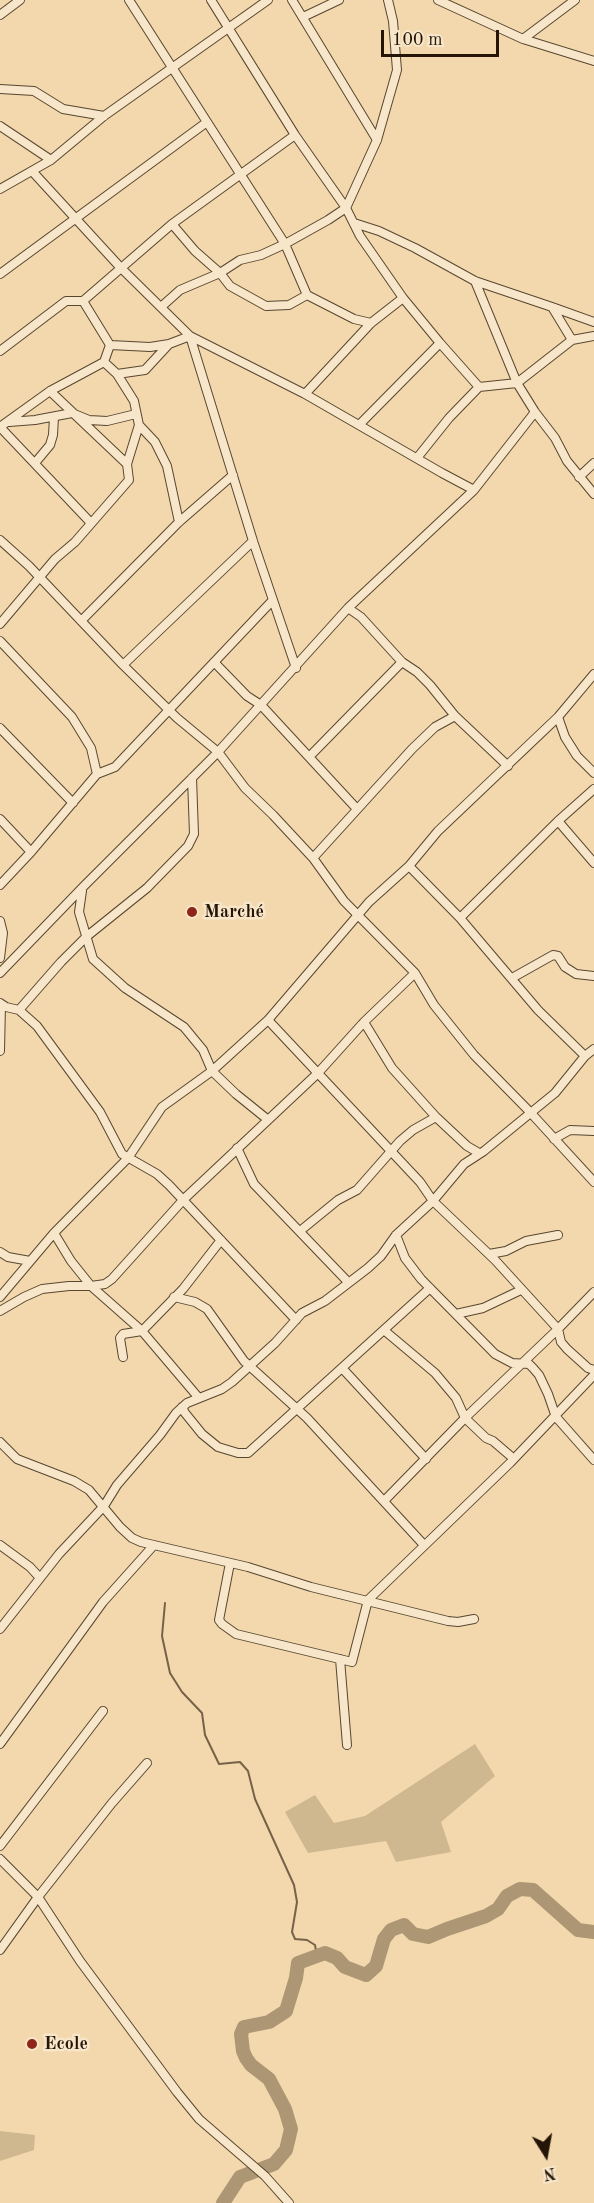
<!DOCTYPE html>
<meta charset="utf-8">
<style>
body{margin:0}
#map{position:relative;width:594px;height:2203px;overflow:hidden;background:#f2d8ac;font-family:"Old Standard TT",serif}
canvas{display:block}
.north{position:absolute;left:516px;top:2125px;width:60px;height:60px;-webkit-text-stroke:4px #f7e6c9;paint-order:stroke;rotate:169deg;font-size:16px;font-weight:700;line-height:24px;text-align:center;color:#251506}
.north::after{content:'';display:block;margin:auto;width:21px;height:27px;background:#251506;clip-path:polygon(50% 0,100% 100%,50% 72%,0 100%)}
.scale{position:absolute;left:381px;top:30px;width:118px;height:27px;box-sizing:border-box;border:3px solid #251506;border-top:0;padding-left:8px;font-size:18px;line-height:21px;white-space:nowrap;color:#251506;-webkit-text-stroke:4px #f7e6c9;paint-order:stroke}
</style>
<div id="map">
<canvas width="594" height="2203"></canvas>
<div class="north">N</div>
<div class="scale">100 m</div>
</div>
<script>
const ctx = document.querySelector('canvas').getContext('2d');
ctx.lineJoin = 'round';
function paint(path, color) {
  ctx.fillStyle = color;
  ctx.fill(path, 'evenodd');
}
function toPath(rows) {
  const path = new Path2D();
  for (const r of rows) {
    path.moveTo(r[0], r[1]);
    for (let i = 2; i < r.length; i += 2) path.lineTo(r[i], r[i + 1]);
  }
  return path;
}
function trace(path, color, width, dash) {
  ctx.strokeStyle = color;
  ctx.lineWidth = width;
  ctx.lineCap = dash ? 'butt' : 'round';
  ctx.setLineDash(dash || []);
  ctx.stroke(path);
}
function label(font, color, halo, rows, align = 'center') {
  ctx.font = font + ' "Old Standard TT",serif';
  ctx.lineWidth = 5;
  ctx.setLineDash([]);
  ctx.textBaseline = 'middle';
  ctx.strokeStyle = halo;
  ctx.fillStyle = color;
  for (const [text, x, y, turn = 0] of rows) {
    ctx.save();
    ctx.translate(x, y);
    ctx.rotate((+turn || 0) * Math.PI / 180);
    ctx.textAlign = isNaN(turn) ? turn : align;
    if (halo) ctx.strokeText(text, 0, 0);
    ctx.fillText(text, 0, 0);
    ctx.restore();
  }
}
const green = toPath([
 [475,1744,495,1776,441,1822,451,1852,396,1862,386,1841,308,1853,285,1812,315,1795,334,1823,365,1816],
 [0,2131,35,2135,34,2150,0,2161]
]);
const stream = toPath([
 [165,1603,162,1636,170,1673,182,1692,202,1713,205,1735,219,1764,240,1762,248,1771,255,1799,294,1885,297,1902,292,1932,295,1939,307,1940,315,1945,317,1956]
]);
const river = toPath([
 [223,2203,240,2177,274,2164,286,2150,291,2129,285,2109,269,2079,251,2065,246,2058,243,2051,241,2034,244,2027,269,2022,286,2011,296,1978,298,1963,325,1953,337,1958,345,1967,366,1975,376,1966,384,1939,391,1930,404,1925,413,1934,428,1937,447,1929,486,1916,498,1909,507,1896,520,1889,533,1890,578,1930,594,1932]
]);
const minor = toPath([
 [129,0,285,244,307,295,354,319,371,323],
 [211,0,295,135,346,208,360,236,403,298,440,343,479,387,517,383,535,412,555,438,567,461,594,494],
 [292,0,377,140],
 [438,0,523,39,594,61],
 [0,15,20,0],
 [303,17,339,0],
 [523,39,575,0],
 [0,89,34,91,63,109,104,116],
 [0,126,51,160],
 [32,171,120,267,190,336,253,541,296,668],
 [0,189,51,160,104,116,268,0],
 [354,223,379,231,415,248,475,281,552,307,572,340,594,336],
 [172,224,195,251,220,273,240,260,261,255,285,244,328,220,346,208,377,140,397,70,393,21,388,0],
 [0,274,207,122],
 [475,281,517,383,572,340],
 [161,307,180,290,220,273,230,286,266,306,289,305,307,295],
 [552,307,594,322],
 [110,345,150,347,169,344,190,336,305,394,442,473,474,490],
 [0,351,66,301,83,301,172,224,295,135],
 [104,362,117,374,134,401,139,425,155,442,167,466,179,522],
 [117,374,145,370,169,344],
 [50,391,127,464],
 [305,394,371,323,403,298],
 [9,422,35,420,72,413,89,420,107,421,136,414],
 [359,425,440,343],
 [0,427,50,391,104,362,110,345,83,301],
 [0,427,91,523],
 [417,458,449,418,479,387],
 [35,463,50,445,53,435,54,417],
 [579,477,594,463],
 [0,540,29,566,123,665,177,718,218,752,245,788,273,815,313,858,344,901,415,973,434,1005,474,1055,530,1112,594,1182],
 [348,608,361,617,402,662,417,672,430,685,455,716,508,766],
 [81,621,179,522,233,475],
 [0,624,55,559,75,542,129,480,127,464,139,425],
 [0,641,72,717,91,748,97,774],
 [214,662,247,696,261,705,357,809],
 [123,665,253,541],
 [558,717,565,737,577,756,594,773],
 [0,728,73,803],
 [309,757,402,662],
 [0,819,31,852],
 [558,821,594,863],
 [313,858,412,749,435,727,455,716],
 [409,866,460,918,538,1010,585,1056],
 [0,885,31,852,97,774,115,767,272,601],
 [82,891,79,912,93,959,125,988,184,1027,203,1050,212,1071,236,1094,267,1119],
 [460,918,558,821,594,789],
 [0,921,3,933,0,958],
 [0,973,83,887,218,752,348,608,474,490,535,412],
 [512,978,553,955,558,956,565,967,576,974,594,976],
 [0,1003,6,1007,19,1010,37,1026,100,1112,122,1154,157,1174,169,1185,296,1320],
 [19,1010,61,962,86,937,147,888,188,846,194,834,192,778],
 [268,1020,420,1182,433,1201,495,1260,558,1329,561,1342,567,1349,588,1368,594,1370],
 [364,1022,392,1068,436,1117,467,1146,479,1153],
 [0,1051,1,1005],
 [554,1139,570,1130,594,1131],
 [237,1148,254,1184,348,1282],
 [300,1231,338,1200,357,1190,400,1141,413,1130,436,1117],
 [54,1233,71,1261,91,1286,142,1331,198,1397],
 [396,1235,405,1258,421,1279,495,1354,512,1363,529,1364,533,1368,539,1375,548,1394,556,1417,594,1460],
 [0,1252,8,1257,30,1261],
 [489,1254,506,1251,526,1241,558,1235],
 [0,1297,54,1233,128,1158,162,1107,212,1071,268,1020,369,902,409,866,438,831,558,717,594,674],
 [174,1297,195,1302,207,1309,244,1361,307,1418,424,1545],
 [0,1311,24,1297,42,1289,69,1286,91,1286,105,1284,112,1279,184,1199,318,1073,364,1022,415,973],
 [456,1314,483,1308,521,1290],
 [385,1331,435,1373,456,1398,465,1418,486,1438,493,1441,514,1459],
 [123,1357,120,1338,123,1334,142,1331,183,1289,221,1240],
 [342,1368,426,1459],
 [182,1407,185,1413,202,1434,218,1447,238,1453,248,1453,430,1288],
 [0,1442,17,1459,74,1481,89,1490,120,1527,132,1538,141,1542,248,1567,311,1587,448,1621,458,1622,474,1619],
 [384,1501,465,1418,558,1329,594,1292],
 [0,1545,30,1567,40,1578],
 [230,1563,219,1620,222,1624,236,1634,352,1662,368,1600,510,1463,594,1375],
 [0,1629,59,1554,104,1506,117,1485,160,1435,176,1413,187,1403,222,1389,232,1382,275,1343,302,1313,325,1301,368,1268,381,1256,396,1235,433,1201,464,1164,484,1151,555,1093,585,1056,594,1049],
 [340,1659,347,1745],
 [0,1744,103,1602,154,1545],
 [0,1846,103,1711],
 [0,1859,38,1897,80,1961,177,2092,199,2119,265,2176,289,2203],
 [0,1950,38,1897,112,1803,147,1763]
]);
const markers = [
 [192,912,6,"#8f2418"],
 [32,2044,6,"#8f2418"]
];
const poiNames = [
 ["Marché",204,912],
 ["Ecole",44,2044]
];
paint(green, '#cfb790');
trace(stream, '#766248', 2);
trace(river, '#ac9674', 14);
trace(minor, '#584630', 10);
trace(minor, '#f7e6c9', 8);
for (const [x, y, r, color] of markers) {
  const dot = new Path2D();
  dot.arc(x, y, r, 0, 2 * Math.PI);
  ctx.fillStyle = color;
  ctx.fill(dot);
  trace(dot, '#f7e6c9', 2);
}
label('bold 18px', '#251506', '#f7e6c9', poiNames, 'left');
</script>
